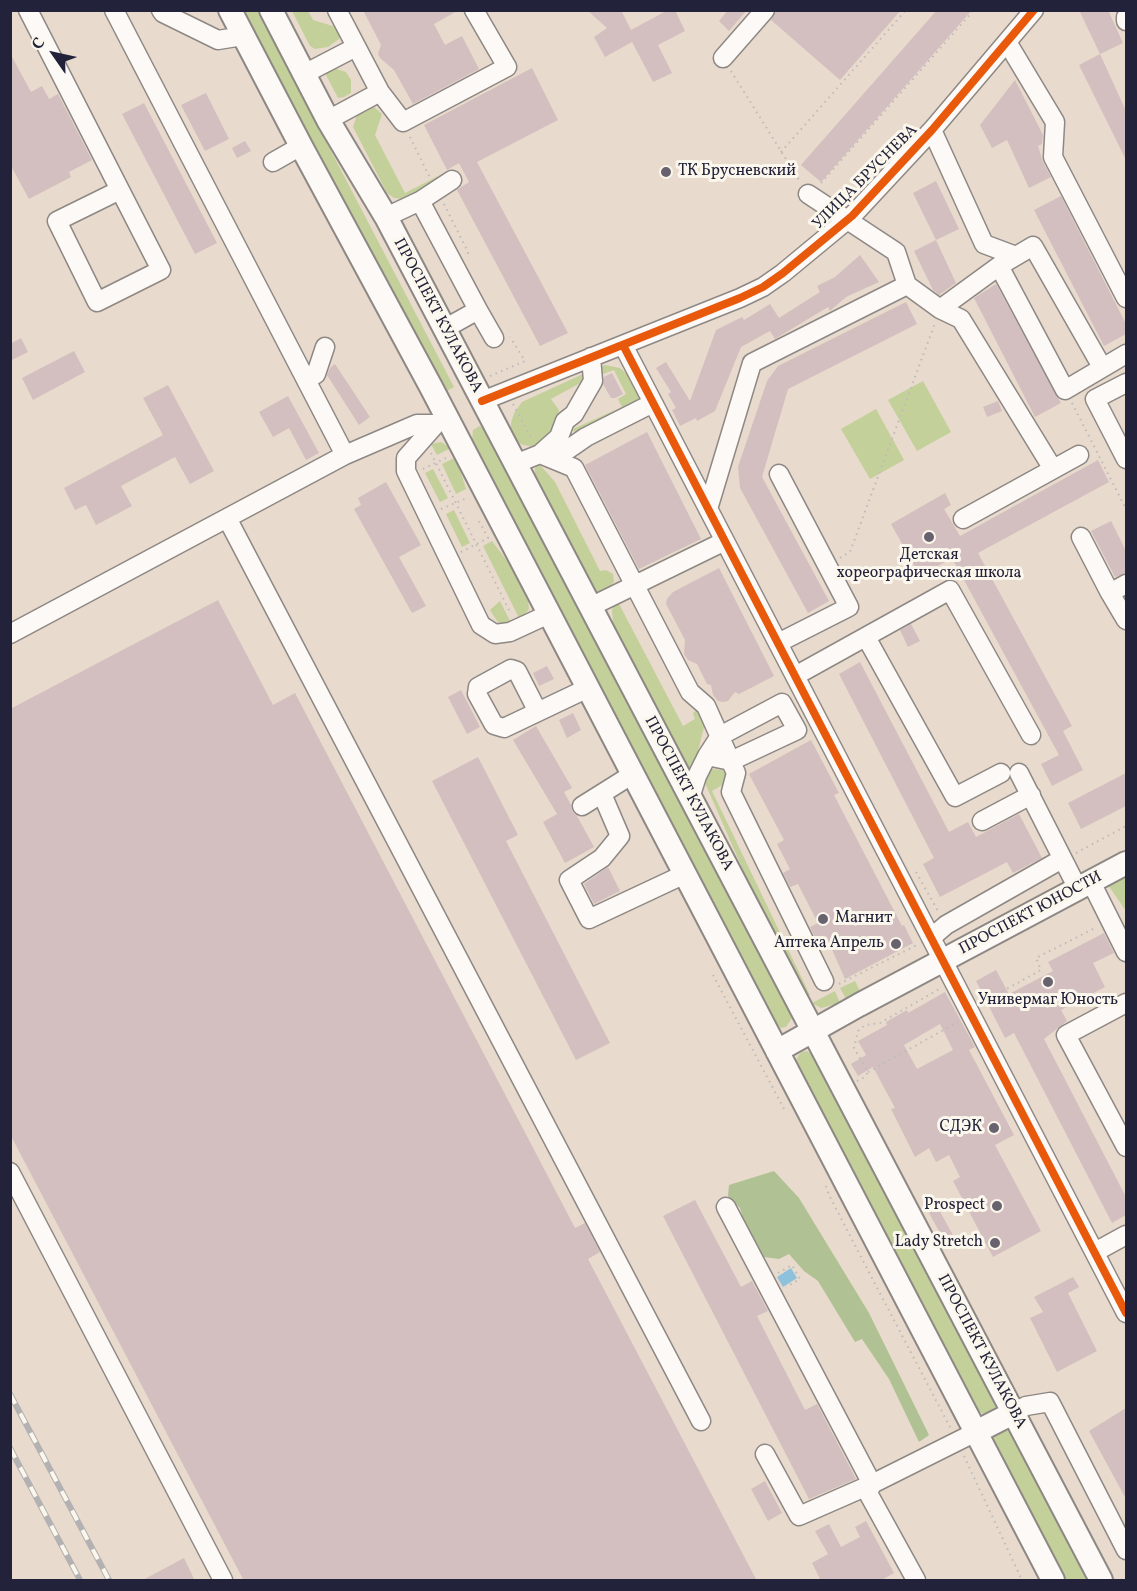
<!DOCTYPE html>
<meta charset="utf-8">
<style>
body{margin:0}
#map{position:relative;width:1137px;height:1591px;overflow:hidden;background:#e8dacc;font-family:Vollkorn,serif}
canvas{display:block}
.frame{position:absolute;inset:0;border:12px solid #22223b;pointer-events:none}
.north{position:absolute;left:24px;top:24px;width:60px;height:60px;-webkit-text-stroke:4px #fbf7ec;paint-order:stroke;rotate:304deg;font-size:16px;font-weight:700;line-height:24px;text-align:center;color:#22223b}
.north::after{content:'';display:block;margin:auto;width:21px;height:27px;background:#22223b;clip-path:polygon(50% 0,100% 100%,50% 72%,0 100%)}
</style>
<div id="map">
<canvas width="1137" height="1591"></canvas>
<div class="frame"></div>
<div class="north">С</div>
</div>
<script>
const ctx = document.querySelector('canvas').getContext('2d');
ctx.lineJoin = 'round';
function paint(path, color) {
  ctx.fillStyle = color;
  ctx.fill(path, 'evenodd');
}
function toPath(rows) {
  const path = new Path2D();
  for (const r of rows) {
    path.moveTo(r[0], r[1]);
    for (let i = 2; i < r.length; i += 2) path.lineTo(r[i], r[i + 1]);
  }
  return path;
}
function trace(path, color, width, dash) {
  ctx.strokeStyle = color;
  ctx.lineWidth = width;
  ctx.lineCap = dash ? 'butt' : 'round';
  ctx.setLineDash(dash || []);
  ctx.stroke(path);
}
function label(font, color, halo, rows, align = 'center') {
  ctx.font = font + ' Vollkorn,serif';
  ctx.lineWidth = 6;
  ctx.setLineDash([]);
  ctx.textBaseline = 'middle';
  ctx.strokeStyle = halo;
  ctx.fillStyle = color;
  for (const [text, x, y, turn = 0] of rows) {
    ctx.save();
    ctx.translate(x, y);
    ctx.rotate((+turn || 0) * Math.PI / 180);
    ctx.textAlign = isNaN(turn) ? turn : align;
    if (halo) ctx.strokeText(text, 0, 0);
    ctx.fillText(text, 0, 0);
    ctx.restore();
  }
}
const green = toPath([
 [241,11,258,11,454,387,440,395],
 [292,11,308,11,313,20,336,27,340,34,339,39,328,47,315,49,310,46],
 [333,68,346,72,351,80,351,93,344,97,338,98,325,73],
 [369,107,374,107,382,114,375,135,405,193,446,172,449,178,403,199,394,198,387,193,353,127,357,115,362,109],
 [605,365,620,368,632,378,643,402,575,433,573,429,622,407,618,399,626,394,614,370,600,375,599,367],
 [583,374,585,378,582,382,551,399,559,410,552,436,543,443,531,446,523,445,514,440,511,434,511,423,514,413,522,402],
 [923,381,951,432,917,451,888,400],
 [876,409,904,460,870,479,841,429],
 [480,426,488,432,791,1013,792,1018,786,1027,781,1028,774,1022,472,440,473,430],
 [441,442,451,448,437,455,431,444],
 [456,457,466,489,456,494,442,464],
 [537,466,541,466,555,482,600,571,606,570,613,574,614,582,607,590,597,593,592,588,535,478,535,468],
 [433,469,448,498,440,502,425,473],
 [454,510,470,543,462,547,446,514],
 [492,541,511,566,528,601,529,609,520,620,483,546],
 [500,601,512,625,499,624,490,610],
 [618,602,683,726,695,719,693,713,698,709,705,723,695,763,690,769,687,768,614,630,612,611,613,606],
 [712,769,723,770,727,776,729,781,712,791,810,995,805,995,754,895,705,783,708,771],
 [1126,871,1126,911,1106,882],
 [855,981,860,991,846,999,840,988],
 [835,991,840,1003,821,1008,812,1003],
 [807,1051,816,1058,995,1400,996,1406,994,1410,985,1415,977,1410,798,1067,796,1061,798,1056,802,1052],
 [1005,1429,1013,1434,1088,1580,1067,1580,993,1441,993,1436]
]);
const forest = toPath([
 [774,1171,799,1198,869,1313,929,1435,919,1442,889,1379,862,1339,855,1342,818,1281,804,1271,789,1254,779,1259,764,1257,747,1232,740,1208,728,1196,729,1185]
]);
const water = toPath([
 [791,1268,797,1278,783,1287,777,1277]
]);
const building = toPath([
 [363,10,459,10,434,24,445,45,462,36,479,69,413,104,394,70,380,58,378,54,381,45],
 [587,10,621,10,631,30,668,10,675,10,685,31,658,45,672,73,653,82,632,42,605,57,594,37,607,28],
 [728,10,747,10,729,31,719,21],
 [776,10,901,10,840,80,771,20],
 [937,10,972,10,821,182,801,165],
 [1079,10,1108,10,1123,43,1100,54],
 [10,53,31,92,42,86,49,99,58,94,92,160,69,172,71,177,29,199,10,164],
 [1100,54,1126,111,1126,160,1079,65],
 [532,68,558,120,477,162,568,333,540,346,457,190,469,182,459,163,447,170,424,125],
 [1015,80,1043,135,1042,144,1038,146,1043,162,1051,177,1029,188,1007,140,992,148,980,125],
 [206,93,229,139,205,151,181,105],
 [144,103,217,243,195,254,122,114],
 [245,141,251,151,237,158,232,148],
 [936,181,959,229,936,240,913,193],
 [1061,196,1126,324,1126,334,1104,346,1034,210],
 [936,240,956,283,939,295,933,290,914,251],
 [860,255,879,282,846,297,830,311,828,307,775,339,770,331,741,347,715,411,697,421,696,418,680,426,672,410,676,408,668,394,671,392,656,368,666,362,690,401,716,330,742,317,744,320,770,304,779,318,820,292,817,286,835,277],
 [996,284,1061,403,1035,417,974,298],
 [906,302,917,324,788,389,762,477,829,601,808,613,740,488,738,467,767,381,778,366],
 [21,338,28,352,10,361,10,344],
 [74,351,85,372,33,400,22,378],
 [335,364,370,417,359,425,327,375,330,368],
 [612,373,623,394,615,398,611,398,603,384,604,377],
 [168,385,214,471,190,484,175,457,121,486,132,506,96,525,86,505,75,510,64,488,163,435,143,398],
 [288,396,319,453,306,460,289,428,273,437,259,412],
 [998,401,1002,411,987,417,983,407],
 [647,432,701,539,639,569,585,465],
 [1098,460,1109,482,978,553,1072,726,1063,731,1083,770,1052,786,1041,764,1059,755,952,558,920,576,891,524,945,493,951,505,944,509,960,536],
 [386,482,421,545,399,557,426,606,412,613,354,509,361,505,358,498],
 [1111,521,1126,551,1126,573,1115,577,1091,531],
 [719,568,774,676,739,694,735,692,728,701,723,702,718,701,713,695,711,685,707,684,697,664,688,660,684,654,685,640,666,604,667,599,673,592],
 [218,600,273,705,295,693,575,1228,585,1223,600,1252,588,1259,757,1581,244,1581,10,1134,10,709],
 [911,624,920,641,908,647,900,630],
 [860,662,949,832,968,822,976,837,1019,814,1042,858,1013,873,1007,862,940,897,923,864,934,858,839,674],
 [547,666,554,679,539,686,533,673],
 [461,690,480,727,467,734,448,697],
 [573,713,581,730,567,738,559,720],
 [536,726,572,788,564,792,571,805,572,811,577,816,594,847,565,863,543,822,557,814,513,740],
 [811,740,839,793,834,795,902,926,904,925,913,943,845,979,826,936,817,941,810,927,818,923,798,884,790,887,783,873,790,869,777,844,784,840,749,774],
 [478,757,518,835,506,841,610,1043,576,1060,432,781],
 [1126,773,1126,806,1081,829,1068,803],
 [608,867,620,891,594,904,584,884],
 [1104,933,1114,953,1093,963,1105,987,1061,1010,1067,1021,1044,1039,1126,1197,1126,1215,1112,1223,1014,1033,1005,1038,976,981,996,970,1009,994,1053,971,1048,962],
 [945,992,975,1047,969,1050,1014,1135,995,1145,1041,1231,993,1257,953,1181,960,1177,949,1155,936,1162,929,1148,915,1157,891,1109,895,1108,873,1067,858,1076,851,1064,866,1055,858,1041,887,1025,886,1022,907,1010,908,1013],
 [940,1024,953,1050,917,1069,904,1045],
 [695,1200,741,1287,752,1281,768,1311,757,1316,805,1410,817,1404,856,1479,809,1499,663,1216],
 [938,1208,954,1237,945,1242,929,1213],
 [1073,1277,1079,1287,1068,1293,1097,1351,1057,1372,1030,1318,1043,1312,1034,1297],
 [1126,1408,1126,1499,1089,1431],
 [765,1481,782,1513,768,1521,751,1489],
 [866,1521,894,1573,880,1581,821,1581,812,1563,828,1554,815,1531,829,1524,841,1547,860,1537,855,1527],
 [184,1558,195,1581,141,1581]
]);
const path = toPath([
 [731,71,799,180],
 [410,137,430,178],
 [781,152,906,10],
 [821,183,974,10],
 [444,204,468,252,468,255],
 [490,376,525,361,510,337],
 [1072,403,1126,509],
 [513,404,533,441],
 [431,453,511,614],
 [423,469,448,457],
 [441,509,467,498],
 [461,552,488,538,478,519],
 [840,558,850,552,935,323],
 [1076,853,1126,826],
 [916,872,938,911],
 [713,975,784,1109,788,1111],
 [839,984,917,945],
 [981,1003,1041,970,1036,958,1097,927],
 [868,1072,958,1022],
 [857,1081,865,1077,868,1072,854,1048,858,1031,865,1025,880,1023,941,988],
 [826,1186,829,1195,861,1257,951,1429],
 [778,1273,792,1265,800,1279,786,1287],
 [964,1456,1022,1580]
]);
const minor = toPath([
 [28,10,120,190,161,270,97,302,57,221,120,190],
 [114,10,345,455],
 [161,10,163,13,218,40,243,36],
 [337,10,380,92,403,122,507,67,474,10],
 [1126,17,1126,21],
 [1007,42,1055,122,1053,157,1126,298],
 [723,58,765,10],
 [304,74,356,47],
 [328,120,380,92],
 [932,130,984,244,1016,256],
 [273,162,301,146],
 [808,194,896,252,907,285,940,309,961,319,1053,469],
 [420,201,478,310,444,329],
 [386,217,420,201,452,180],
 [999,266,1033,246,1102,367],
 [940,309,999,266,1065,390,1126,354],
 [478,310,494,338],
 [623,345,1126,1313],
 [306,380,316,374,325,347],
 [1126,383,1095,399,1126,459],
 [482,401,740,298,763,287,783,273,852,216,932,130,1034,10],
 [441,421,436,424,406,458,406,471,481,625,495,634,510,632,549,614],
 [540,454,574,468,690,692,706,706,736,773,731,792,824,981],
 [545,455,560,455,586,437,653,403],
 [515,464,540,454,559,437,565,421,574,414,593,381,591,357],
 [708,509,752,363,907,285],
 [227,518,701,1421],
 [963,519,1079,455],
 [1081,537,1110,593,1126,620],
 [1110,593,1126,584],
 [590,607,725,541],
 [10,634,345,455,417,424,436,424],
 [866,637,955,797,1001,773],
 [778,643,849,607,779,474],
 [795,676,950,590,1031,735],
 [538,712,517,671,511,669,478,687,477,694,494,725,504,728,588,688],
 [1019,773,1078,889],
 [602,794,620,836,602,858,569,880,589,919,685,874],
 [690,798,697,776,707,756,720,736,782,703,797,730,731,761,707,756],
 [582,806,633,774],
 [982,821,1031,795],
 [1091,882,1126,952],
 [931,938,946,925,1062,859],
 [1126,1003,1066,1035,1126,1147],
 [10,1172,223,1580],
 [726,1207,872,1484,868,1493,916,1580],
 [1095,1252,1126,1235],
 [1013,1413,1026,1406,1050,1402,1126,1550],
 [765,1454,799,1516,872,1484,976,1432]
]);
const major = toPath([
 [230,10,301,146,431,387,1053,1580],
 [271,10,328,120,386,217,1101,1580],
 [777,1051,859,1005,1126,863],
 [976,1432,1013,1413]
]);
const rail = toPath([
 [10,1394,109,1580],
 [10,1448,80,1580]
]);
const cycleway = toPath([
 [623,345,1126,1313],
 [482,401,740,298,763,287,783,273,852,216,932,130,1034,10]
]);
const markers = [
 [666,172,6,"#67626e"],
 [929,537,6,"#67626e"],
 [823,919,6,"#67626e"],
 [896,944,6,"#67626e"],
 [1048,982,6,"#67626e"],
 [994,1128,6,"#67626e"],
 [997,1206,6,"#67626e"],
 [995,1243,6,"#67626e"]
];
const poiNames = [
 ["ТК Брусневский",678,172,"left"],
 ["Детская",929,556,"center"],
 ["хореографическая школа",929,574,"center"],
 ["Магнит",835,919,"left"],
 ["Аптека Апрель",884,944],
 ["Универмаг Юность",1048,1001,"center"],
 ["СДЭК",982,1128],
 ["Prospect",985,1206],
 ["Lady Stretch",983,1243]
];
const streetNames = [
 ["УЛИЦА БРУСНЕВА",866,178,-45],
 ["ПРОСПЕКТ КУЛАКОВА",437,316,62],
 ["ПРОСПЕКТ КУЛАКОВА",688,794,62],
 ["ПРОСПЕКТ ЮНОСТИ",1031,914,-28],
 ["ПРОСПЕКТ КУЛАКОВА",981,1352,62]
];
paint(green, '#c3d09a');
paint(forest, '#b0c193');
paint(water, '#8ec1db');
paint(building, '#d3bfbf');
trace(minor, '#8e8884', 21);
trace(major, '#8e8884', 26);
trace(path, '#bdbaba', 2, [1.5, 4.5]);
trace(minor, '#fcf9f7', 18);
trace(major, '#fcf9f7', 22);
trace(rail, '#b3b1b2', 6);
trace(rail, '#fbf7ec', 4, [11]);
trace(cycleway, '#e8590c', 8);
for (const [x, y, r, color] of markers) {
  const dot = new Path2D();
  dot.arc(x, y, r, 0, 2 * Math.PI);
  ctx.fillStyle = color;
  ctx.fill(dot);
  trace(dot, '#fbf7ec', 2);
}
label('16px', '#22223b', '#fbf7ec', poiNames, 'right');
label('16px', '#22223b', '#fbf7ec', streetNames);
</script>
